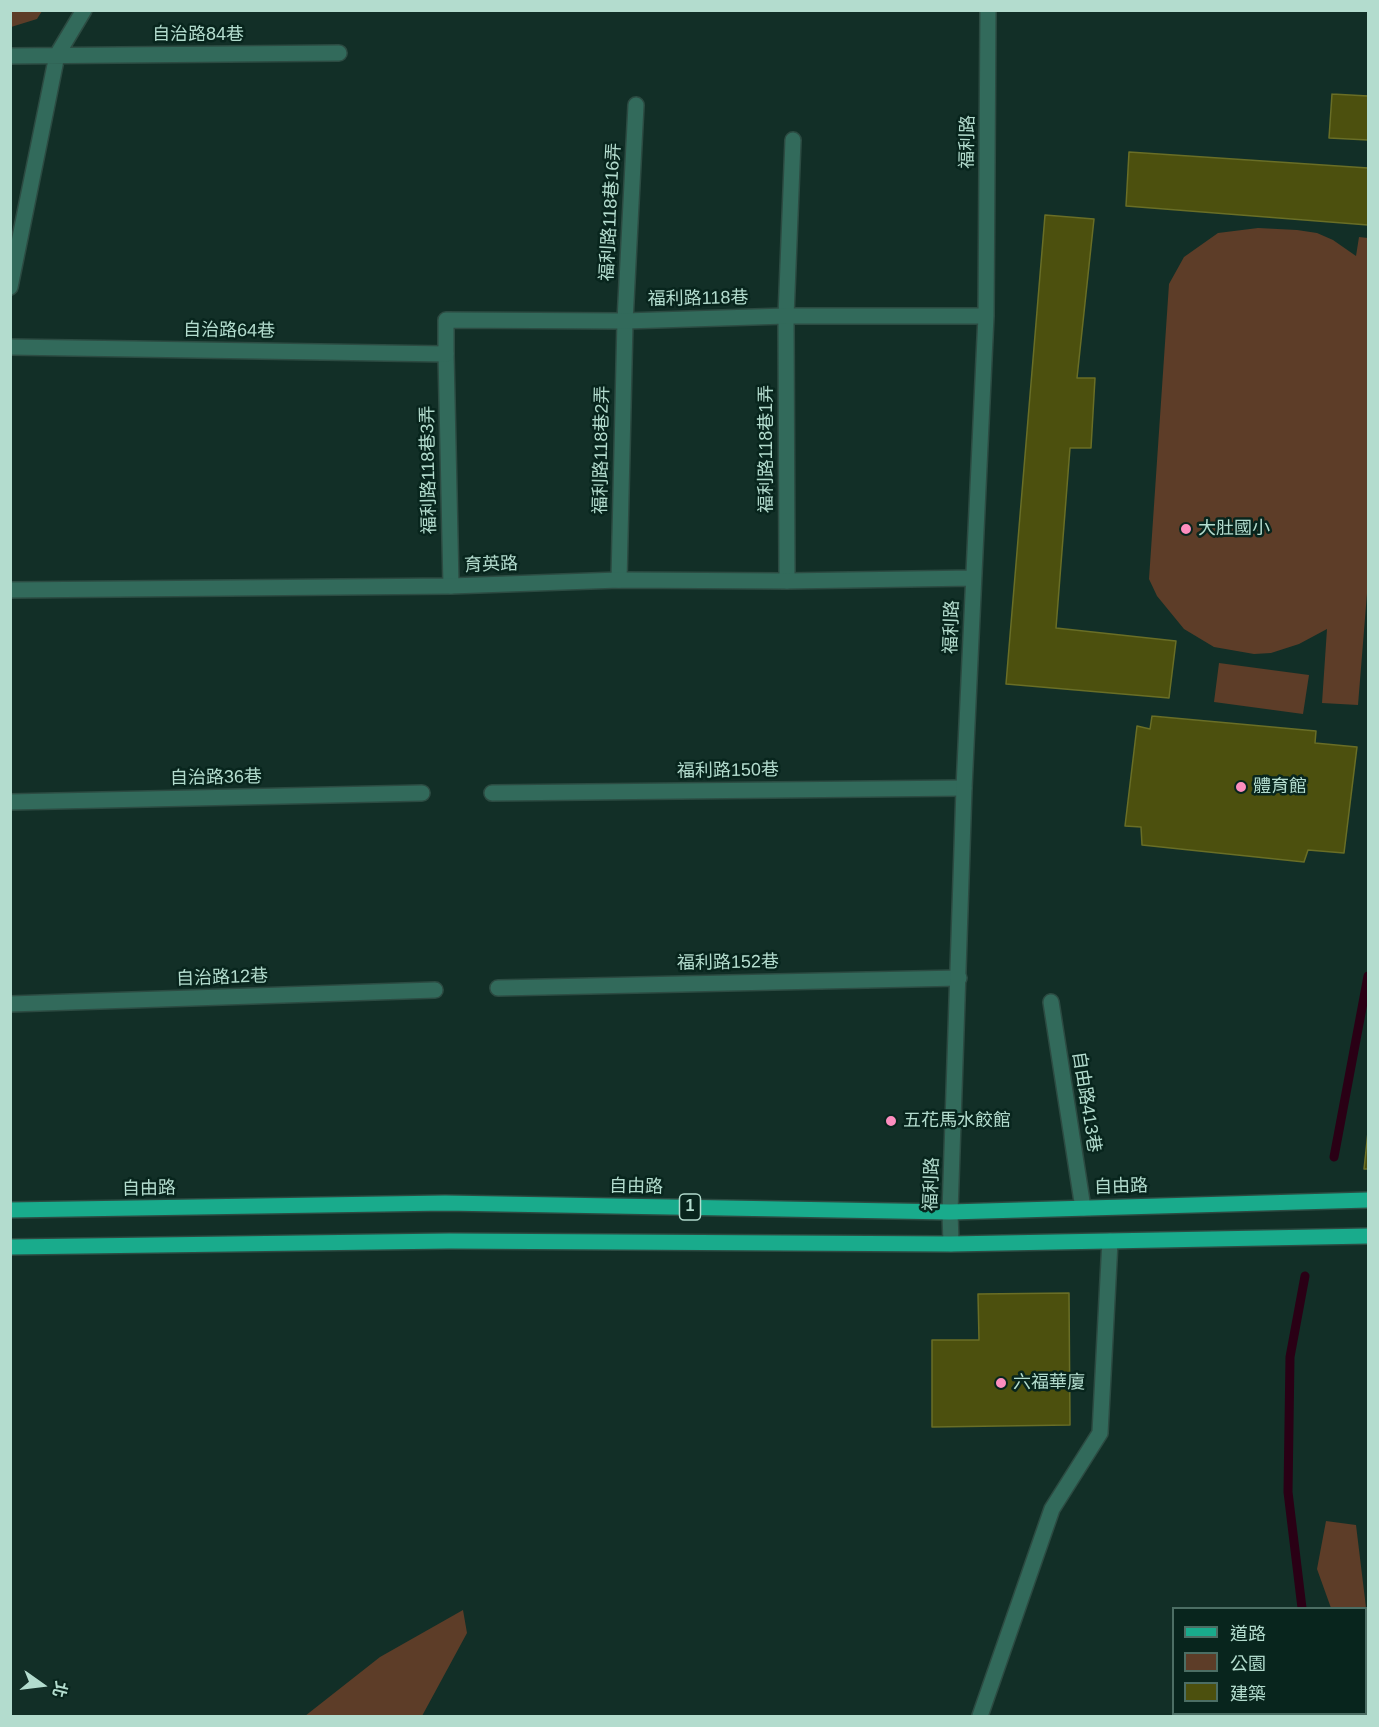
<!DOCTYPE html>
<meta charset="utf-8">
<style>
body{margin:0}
#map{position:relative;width:1379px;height:1727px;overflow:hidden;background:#122f27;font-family:Arial,"Noto Sans TC",sans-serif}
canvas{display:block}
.frame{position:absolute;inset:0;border:12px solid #b3dcce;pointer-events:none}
.legend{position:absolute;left:1172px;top:1607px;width:195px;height:108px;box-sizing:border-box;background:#08251d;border:2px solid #4c6e64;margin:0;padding:8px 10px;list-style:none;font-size:18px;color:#b3dcce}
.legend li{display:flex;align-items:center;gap:12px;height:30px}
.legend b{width:30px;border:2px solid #4c6e64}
.north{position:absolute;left:12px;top:1655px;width:60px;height:60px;-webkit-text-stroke:4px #08251d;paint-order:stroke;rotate:104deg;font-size:16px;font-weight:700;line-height:24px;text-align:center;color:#b3dcce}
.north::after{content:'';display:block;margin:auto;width:21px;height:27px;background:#b3dcce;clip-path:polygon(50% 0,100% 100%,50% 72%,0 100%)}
</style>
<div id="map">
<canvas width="1379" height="1727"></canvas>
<div class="frame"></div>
<ul class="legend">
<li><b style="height:8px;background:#19ab8c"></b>道路</li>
<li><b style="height:16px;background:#5d3d28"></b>公園</li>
<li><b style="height:16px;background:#4c500e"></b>建築</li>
</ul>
<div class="north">北</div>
</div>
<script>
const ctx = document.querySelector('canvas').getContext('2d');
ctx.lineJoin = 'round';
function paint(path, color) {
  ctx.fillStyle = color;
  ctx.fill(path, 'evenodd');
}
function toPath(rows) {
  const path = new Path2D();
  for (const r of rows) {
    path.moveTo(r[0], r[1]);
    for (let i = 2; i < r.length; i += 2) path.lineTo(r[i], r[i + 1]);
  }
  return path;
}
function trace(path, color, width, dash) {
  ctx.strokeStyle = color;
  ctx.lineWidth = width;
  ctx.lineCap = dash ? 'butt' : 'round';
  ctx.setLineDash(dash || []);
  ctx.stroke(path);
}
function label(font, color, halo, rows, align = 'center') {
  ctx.font = font + ' Arial,"Noto Sans TC",sans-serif';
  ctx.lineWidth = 5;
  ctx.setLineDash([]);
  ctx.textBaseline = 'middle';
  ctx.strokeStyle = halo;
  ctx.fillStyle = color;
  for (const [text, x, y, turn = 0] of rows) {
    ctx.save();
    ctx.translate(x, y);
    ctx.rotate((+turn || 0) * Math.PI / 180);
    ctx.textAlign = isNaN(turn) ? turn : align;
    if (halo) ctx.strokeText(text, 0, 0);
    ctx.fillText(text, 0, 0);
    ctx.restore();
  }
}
const green = toPath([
 [11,10,42,10,42,11,37,19,11,27],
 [1258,228,1297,230,1317,233,1333,240,1356,256,1359,237,1368,238,1368,581,1358,705,1322,703,1327,629,1299,644,1271,653,1254,654,1214,647,1184,629,1157,596,1149,579,1169,284,1184,257,1218,233],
 [1219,663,1309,675,1303,714,1214,702],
 [1326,1521,1356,1525,1368,1624,1368,1716,1364,1716,1363,1714,1366,1714,1366,1608,1331,1608,1317,1569],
 [463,1610,467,1633,422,1716,305,1716,380,1657]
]);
const stream = toPath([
 [1334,1157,1368,976],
 [1302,1608,1288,1492,1290,1357,1305,1276],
 [1339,1714,1340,1716]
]);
const building = toPath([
 [1332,94,1368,96,1368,140,1329,138,1332,94],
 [1129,152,1368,168,1368,225,1126,206,1129,152],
 [1045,215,1094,219,1077,378,1095,378,1091,448,1070,448,1056,628,1176,641,1169,698,1006,684,1045,215],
 [1152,716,1316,731,1315,743,1357,747,1344,853,1308,850,1304,862,1142,845,1141,827,1125,826,1137,726,1150,729,1152,716],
 [1368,1132,1368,1169,1364,1169,1368,1132],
 [1069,1293,1070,1425,932,1427,932,1340,979,1340,978,1294,1069,1293]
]);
const lane = toPath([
 [446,354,451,586],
 [619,580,625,321,636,105],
 [787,581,786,316,793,140],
 [492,793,964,788],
 [10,802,422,793],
 [498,988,959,978],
 [1051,1002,1083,1208],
 [10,1004,435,990],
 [980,1716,1052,1509,1100,1433,1110,1241]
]);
const street = toPath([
 [10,56,339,53],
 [10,287,57,55,84,10],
 [10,347,446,354,446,320,625,321,786,316,986,316],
 [10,590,451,586,619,580,787,581,973,578],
 [951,1244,950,1212,964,788,986,316,988,10]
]);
const primary = toPath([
 [10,1210,445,1203,950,1212,1368,1200],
 [10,1247,449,1241,951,1244,1368,1236]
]);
const markers = [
 [1186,529,6,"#fd8ebf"],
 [1241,787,6,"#fd8ebf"],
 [891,1121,6,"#fd8ebf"],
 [1001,1383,6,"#fd8ebf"]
];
const shields = [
 [690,1207,21]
];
const shieldNames = [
 ["1",690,1207]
];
const streetNames = [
 ["自治路84巷",198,35],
 ["福利路",968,142,-89],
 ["福利路118巷16弄",611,212,-87],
 ["福利路118巷",698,299,-1],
 ["自治路64巷",229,331,1],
 ["福利路118巷1弄",767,449,-90],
 ["福利路118巷2弄",602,450,-89],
 ["福利路118巷3弄",429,470,-91],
 ["育英路",491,565,-2],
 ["福利路",952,627,-88],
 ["福利路150巷",728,771,-1],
 ["自治路36巷",216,778,-1],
 ["福利路152巷",728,963,-1],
 ["自治路12巷",222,978,-2],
 ["自由路413巷",1086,1102,81],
 ["福利路",932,1184,-88],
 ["自由路",636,1187,1],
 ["自由路",1121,1187,-2],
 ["自由路",149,1189,-1]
];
const poiNames = [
 ["大肚國小",1198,529],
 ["體育館",1253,787],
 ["五花馬水餃館",903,1121],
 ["六福華廈",1013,1383]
];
paint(green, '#5d3d28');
trace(stream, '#2a0015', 9);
paint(building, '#4c500e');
trace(building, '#696e26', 1.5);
trace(lane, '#2c4b42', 18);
trace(street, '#2c4b42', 18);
trace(primary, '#2c4b42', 18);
trace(lane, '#326a5b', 15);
trace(street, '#326a5b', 15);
trace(primary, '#19ab8c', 15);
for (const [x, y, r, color] of markers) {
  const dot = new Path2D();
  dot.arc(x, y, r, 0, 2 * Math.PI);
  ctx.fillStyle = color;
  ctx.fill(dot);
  trace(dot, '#08251d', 2);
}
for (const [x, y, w] of shields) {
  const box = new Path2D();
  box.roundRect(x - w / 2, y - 13, w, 26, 4.5);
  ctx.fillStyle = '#08251d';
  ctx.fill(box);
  trace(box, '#b3dcce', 1.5);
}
label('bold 16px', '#b3dcce', null, shieldNames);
label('18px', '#b3dcce', '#08251d', streetNames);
label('18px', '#b3dcce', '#08251d', poiNames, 'left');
</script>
